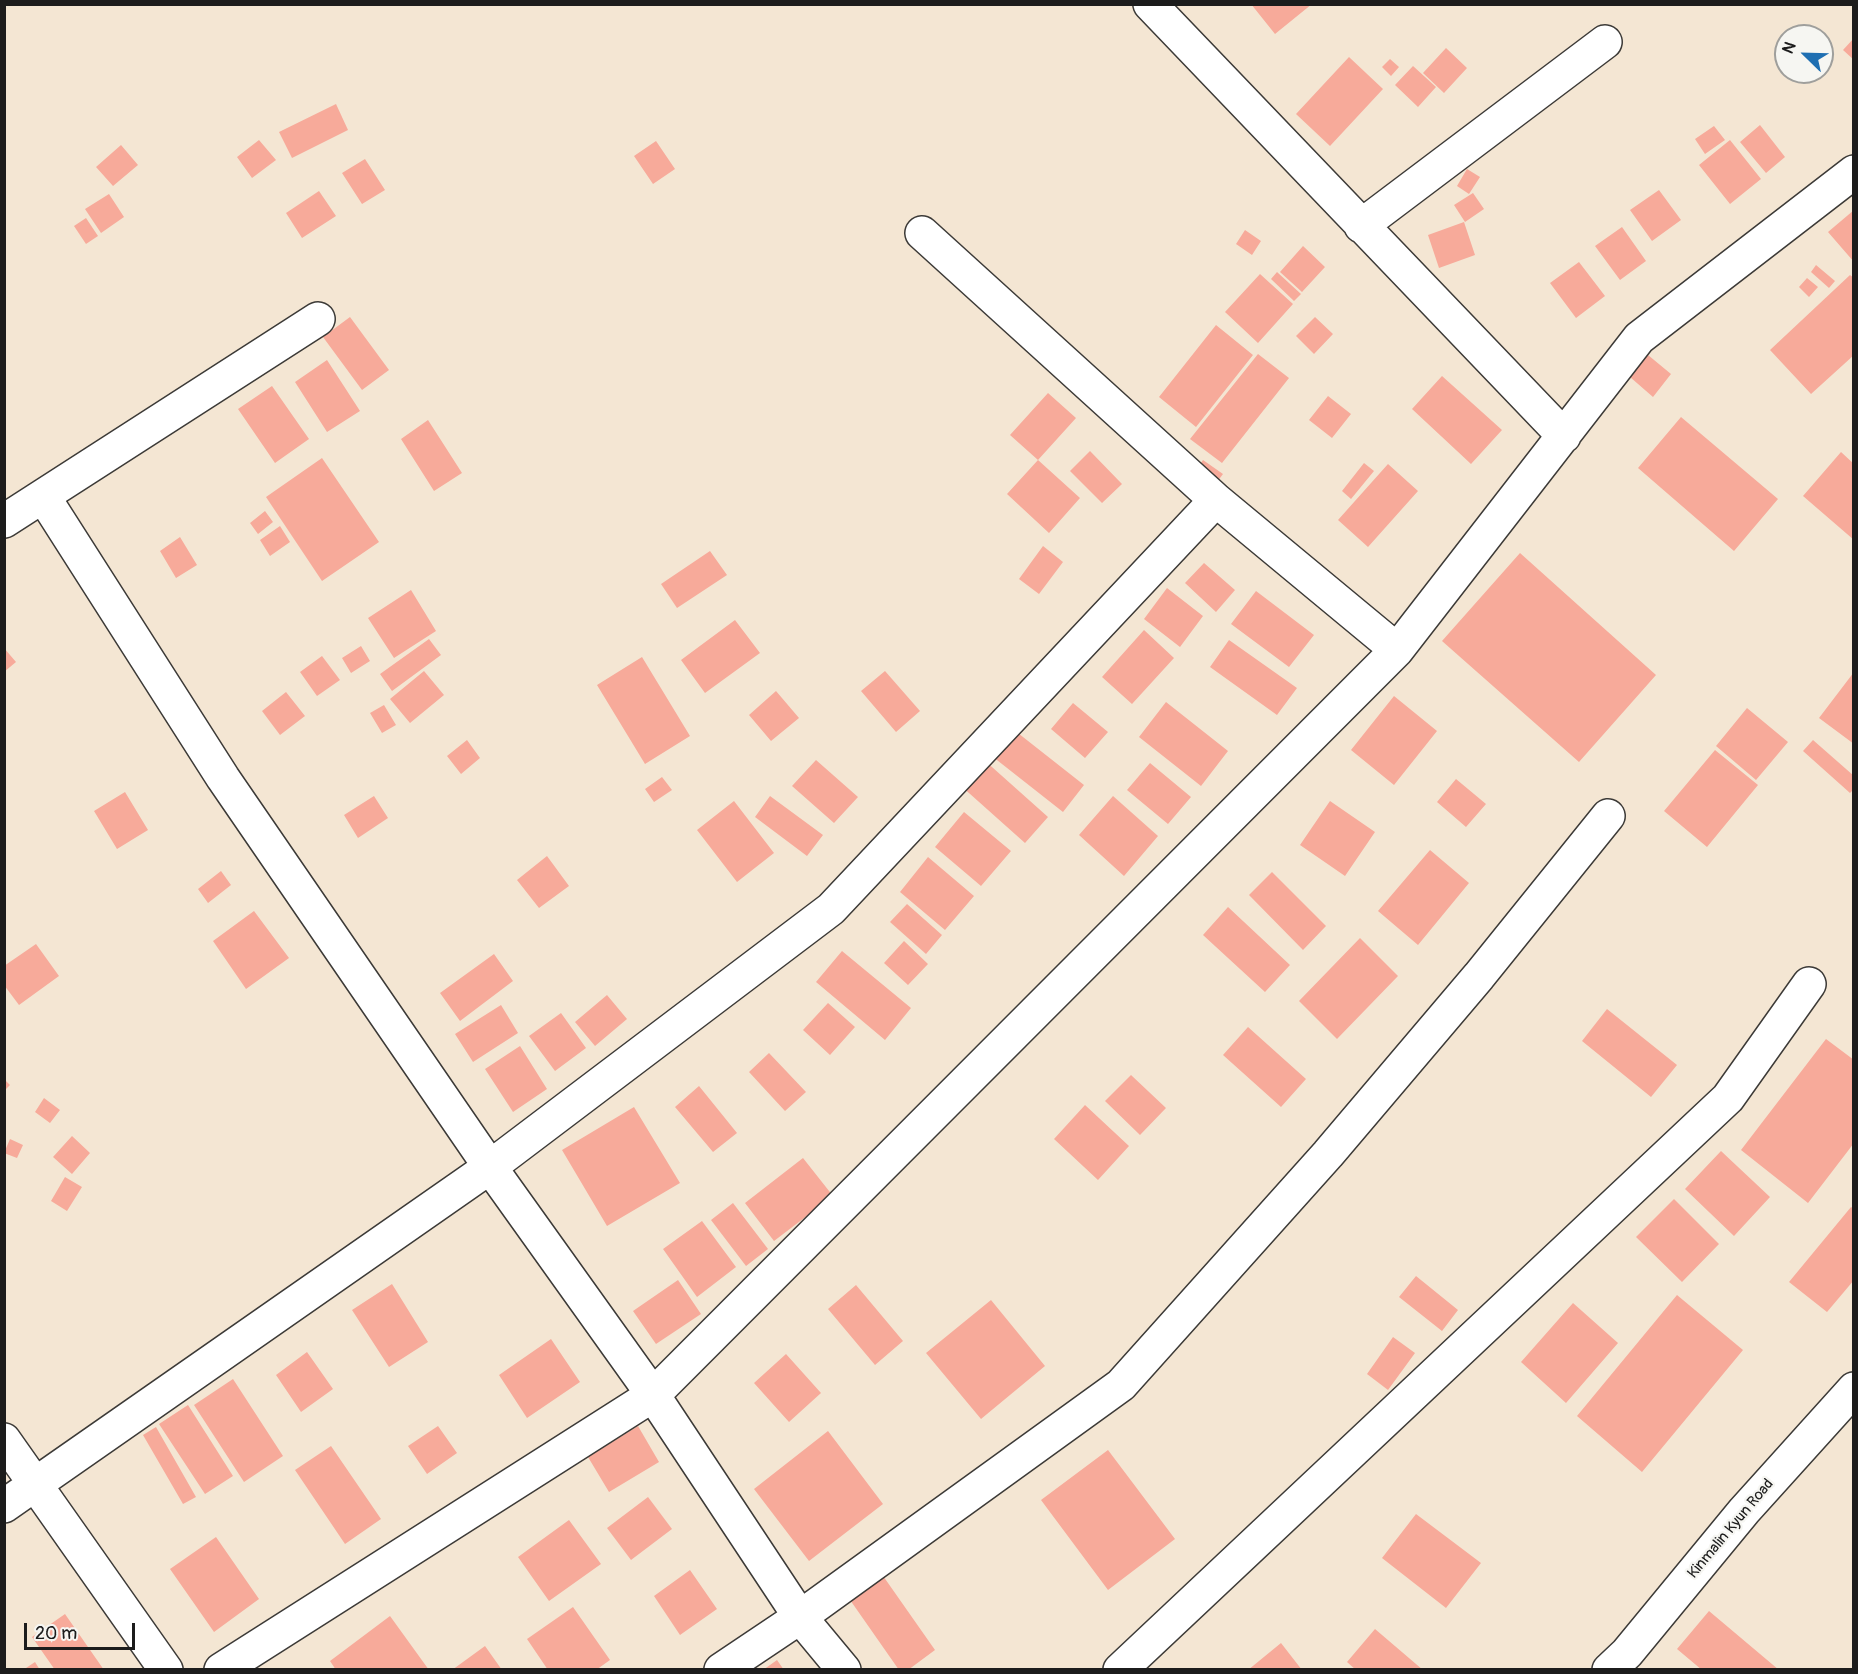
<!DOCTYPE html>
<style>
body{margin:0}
#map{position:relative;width:1858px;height:1674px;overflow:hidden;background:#f4e6d3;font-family:Pangolin,sans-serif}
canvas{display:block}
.frame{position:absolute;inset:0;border:6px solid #1c1c1c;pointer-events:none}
.north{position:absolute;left:1774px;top:24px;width:60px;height:60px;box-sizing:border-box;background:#f6f6f2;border:2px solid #9f9f9c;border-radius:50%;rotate:293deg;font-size:16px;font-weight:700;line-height:24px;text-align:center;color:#1c1c1c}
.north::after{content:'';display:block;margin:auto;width:21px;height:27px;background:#1f6fb2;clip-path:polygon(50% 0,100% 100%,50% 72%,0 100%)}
.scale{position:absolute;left:24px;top:1623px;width:111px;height:27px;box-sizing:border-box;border:3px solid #1c1c1c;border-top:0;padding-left:8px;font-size:18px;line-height:21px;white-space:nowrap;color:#1c1c1c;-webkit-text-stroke:4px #f6f6f2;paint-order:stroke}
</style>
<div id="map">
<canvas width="1858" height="1674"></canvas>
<div class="frame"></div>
<div class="north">N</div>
<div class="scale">20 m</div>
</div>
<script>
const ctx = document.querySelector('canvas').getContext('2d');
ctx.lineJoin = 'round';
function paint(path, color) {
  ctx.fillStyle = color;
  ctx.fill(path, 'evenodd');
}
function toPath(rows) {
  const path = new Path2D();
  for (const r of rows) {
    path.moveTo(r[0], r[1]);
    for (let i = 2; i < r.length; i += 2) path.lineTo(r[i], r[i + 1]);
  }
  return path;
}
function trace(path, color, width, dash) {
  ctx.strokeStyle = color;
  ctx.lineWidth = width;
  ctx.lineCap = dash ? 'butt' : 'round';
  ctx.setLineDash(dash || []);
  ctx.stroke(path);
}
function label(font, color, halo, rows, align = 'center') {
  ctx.font = font + ' Pangolin,sans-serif';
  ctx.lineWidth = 4.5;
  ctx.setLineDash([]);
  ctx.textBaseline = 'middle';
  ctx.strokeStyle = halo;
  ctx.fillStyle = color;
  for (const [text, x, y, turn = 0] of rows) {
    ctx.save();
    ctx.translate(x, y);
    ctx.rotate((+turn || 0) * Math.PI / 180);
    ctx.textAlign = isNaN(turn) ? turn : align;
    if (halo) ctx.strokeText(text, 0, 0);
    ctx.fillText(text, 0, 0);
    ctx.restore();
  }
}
const building = toPath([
 [1251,4,1312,4,1275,34],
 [1854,38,1854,60,1843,50],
 [1446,48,1467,68,1444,93,1423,73],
 [1349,57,1383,89,1330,146,1296,114],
 [1390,59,1399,67,1391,76,1382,67],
 [1413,66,1436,87,1418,107,1395,85],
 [336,104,348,130,292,158,279,132],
 [1760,125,1785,157,1766,173,1740,142],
 [1714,126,1725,140,1705,154,1695,139],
 [259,140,276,160,252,178,237,157],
 [1730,140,1761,179,1730,204,1699,165],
 [656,141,675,169,653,184,634,156],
 [121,145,138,165,113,186,96,167],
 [365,159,385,190,362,204,342,173],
 [1467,169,1480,177,1469,194,1457,186],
 [1659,190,1681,220,1652,241,1630,210],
 [319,191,336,216,302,238,286,213],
 [1473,193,1484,209,1465,222,1454,205],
 [109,194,124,217,101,233,85,209],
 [1854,210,1854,262,1828,232],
 [86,218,98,236,86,244,74,226],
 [1464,222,1475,255,1439,268,1428,235],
 [1622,227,1646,261,1620,280,1595,246],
 [1245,230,1261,241,1252,255,1236,244],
 [1303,246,1325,267,1302,292,1280,272],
 [1579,262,1605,296,1576,318,1550,283],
 [1816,265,1835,281,1829,288,1811,272],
 [1277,272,1301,294,1294,301,1271,279],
 [1260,274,1293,304,1258,343,1225,312],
 [1850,275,1854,278,1854,355,1811,394,1770,350],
 [1807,278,1818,287,1809,297,1799,287],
 [350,317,389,370,362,390,323,337],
 [1315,317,1333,334,1314,354,1296,336],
 [1216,325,1253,355,1196,427,1159,397],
 [1258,354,1289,378,1222,463,1190,439],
 [1648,355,1671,374,1653,397,1630,377],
 [327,360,360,411,327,432,295,382],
 [1442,376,1502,430,1471,464,1412,409],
 [272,386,309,439,275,463,238,409],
 [1048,393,1076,418,1038,460,1010,435],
 [1328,396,1351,414,1332,438,1309,420],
 [1681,417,1778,499,1734,551,1638,468],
 [428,420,462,473,434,491,401,439],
 [1090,451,1122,484,1102,503,1070,471],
 [1841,452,1854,464,1854,540,1803,496],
 [322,458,379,542,322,581,266,497],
 [1038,460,1080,498,1049,533,1007,494],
 [1203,460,1223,474,1211,490,1192,476],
 [1364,463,1374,471,1351,499,1342,491],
 [1388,464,1418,491,1368,547,1338,520],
 [265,511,273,522,258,534,250,523],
 [280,526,290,542,270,556,260,540],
 [180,537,197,565,176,578,160,551],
 [1043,546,1063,562,1039,594,1019,579],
 [710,551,727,575,677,608,661,584],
 [1520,553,1656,675,1579,762,1442,641],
 [1204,563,1235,590,1216,612,1185,583],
 [1167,588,1203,616,1180,647,1144,619],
 [411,590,436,631,394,658,368,618],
 [1256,591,1314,635,1289,667,1231,624],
 [735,620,760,653,705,693,681,660],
 [1144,630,1174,658,1132,704,1102,677],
 [429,639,441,655,392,691,380,674],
 [1229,640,1297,688,1277,715,1210,667],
 [361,646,370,661,351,673,342,658],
 [4,648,16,662,4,672],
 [322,656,340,680,317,696,300,672],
 [642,657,690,736,645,764,597,685],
 [424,671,444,695,410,723,390,699],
 [885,671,920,711,896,732,861,691],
 [1854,672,1854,744,1819,718],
 [776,691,799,718,771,741,749,715],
 [286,692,305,716,280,735,262,711],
 [1394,696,1437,731,1394,785,1351,750],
 [1166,702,1228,751,1201,786,1139,737],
 [1073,703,1108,732,1085,758,1051,729],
 [384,705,396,725,382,733,370,713],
 [1747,708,1788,742,1756,780,1716,746],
 [1009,726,1084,785,1063,812,988,753],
 [467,740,480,758,461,774,447,756],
 [1813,740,1854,776,1854,789,1850,793,1803,751],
 [1715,750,1758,785,1707,847,1664,811],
 [983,759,1048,817,1025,843,960,785],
 [816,760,858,797,834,823,792,786],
 [1150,763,1191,797,1168,824,1127,790],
 [662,777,672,790,654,802,645,789],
 [1456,779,1486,804,1466,827,1437,802],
 [125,792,148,830,117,849,94,811],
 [374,796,388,818,358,838,344,815],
 [770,796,823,835,807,856,755,817],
 [1113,796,1158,836,1124,876,1079,835],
 [734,801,774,853,737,882,697,830],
 [1330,801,1375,832,1345,876,1300,845],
 [964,812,1011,851,981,886,935,847],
 [1430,850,1469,883,1418,945,1378,911],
 [547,856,569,886,539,908,517,880],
 [928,857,974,896,945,930,900,892],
 [221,871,231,885,208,903,198,889],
 [1272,872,1326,926,1303,950,1249,895],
 [907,904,942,935,926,954,890,922],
 [1228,907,1290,965,1265,992,1203,935],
 [254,911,289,958,246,989,213,941],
 [1360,938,1398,976,1337,1039,1299,1001],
 [904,941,928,964,908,985,884,963],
 [36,944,59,976,19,1005,4,985,4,966],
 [842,951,911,1008,885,1040,816,982],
 [494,954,513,981,460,1021,440,993],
 [607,995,627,1019,595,1046,575,1022],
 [828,1003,855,1027,830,1055,803,1030],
 [501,1005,518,1033,473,1062,455,1034],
 [1607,1009,1677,1065,1651,1097,1582,1041],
 [561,1013,586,1048,555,1071,529,1036],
 [1248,1027,1306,1079,1281,1107,1223,1055],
 [1826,1039,1854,1060,1854,1143,1808,1203,1741,1150],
 [520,1046,547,1089,513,1112,485,1069],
 [769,1053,806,1092,785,1111,749,1072],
 [1131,1075,1166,1108,1140,1135,1105,1101],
 [4,1079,10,1085,4,1091],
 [699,1086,737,1133,713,1152,675,1107],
 [44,1098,60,1110,50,1123,35,1112],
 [1085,1105,1129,1146,1098,1180,1054,1139],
 [634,1107,680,1183,607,1226,562,1150],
 [72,1136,90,1153,72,1174,53,1157],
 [10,1139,23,1145,17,1158,4,1153],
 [1721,1151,1770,1197,1734,1236,1685,1189],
 [803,1158,833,1196,774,1241,745,1203],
 [65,1177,82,1187,67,1211,51,1201],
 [1674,1199,1719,1244,1682,1282,1636,1237],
 [733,1203,768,1249,746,1266,711,1220],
 [1851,1207,1854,1209,1854,1280,1827,1312,1789,1282],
 [702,1221,736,1267,697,1297,663,1249],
 [1416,1276,1458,1310,1442,1331,1399,1297],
 [678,1280,701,1314,656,1344,633,1311],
 [392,1284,428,1342,389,1367,352,1310],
 [856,1285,903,1341,875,1365,828,1309],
 [1677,1295,1743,1350,1642,1472,1577,1416],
 [991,1300,1045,1366,981,1419,926,1353],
 [1573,1303,1618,1343,1566,1403,1521,1362],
 [1393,1337,1415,1353,1388,1390,1367,1374],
 [551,1339,580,1382,527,1418,499,1375],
 [307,1352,333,1389,301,1412,276,1375],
 [786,1354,821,1393,789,1422,754,1383],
 [233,1379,283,1456,244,1482,194,1405],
 [188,1405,233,1476,205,1494,159,1424],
 [438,1426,457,1453,427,1474,408,1446],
 [638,1426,659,1462,609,1492,588,1457],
 [156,1427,196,1497,183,1504,143,1435],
 [828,1431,883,1504,809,1561,754,1489],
 [331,1446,381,1519,345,1544,295,1470],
 [1108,1450,1175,1539,1108,1590,1041,1500],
 [648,1497,672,1529,631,1560,607,1528],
 [1416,1514,1481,1563,1446,1608,1382,1558],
 [569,1520,601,1564,549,1601,518,1557],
 [216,1537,259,1599,214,1632,170,1569],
 [690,1570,717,1609,680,1635,654,1596],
 [881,1573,935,1650,908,1670,899,1670,848,1597],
 [573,1607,610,1660,596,1670,548,1670,527,1639],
 [1709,1611,1779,1670,1702,1670,1677,1649],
 [65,1614,104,1670,55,1670,32,1637],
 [390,1616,429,1670,336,1670,330,1661],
 [1375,1629,1423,1670,1356,1670,1347,1662],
 [1281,1643,1302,1670,1248,1670],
 [485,1646,502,1670,452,1670],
 [777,1660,784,1670,763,1670],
 [35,1662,40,1670,23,1670]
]);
const minor = toPath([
 [1150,4,1564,436],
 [1361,226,1605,42],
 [922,233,1216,500],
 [43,496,223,778,490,1167,653,1395,800,1617,844,1670],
 [4,521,318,319],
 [4,1440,166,1670],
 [4,1506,490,1167,831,909,1216,500,1397,650],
 [221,1670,653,1395,1397,650,1639,338,1854,172],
 [721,1670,800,1617,1121,1385,1328,1154,1479,976,1608,816],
 [1120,1670,1728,1098,1809,984],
 [1609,1670,1627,1653,1744,1511,1854,1389]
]);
const streetNames = [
 ["Kinmalin Kyun Road",1731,1529,-50]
];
paint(building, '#f7aa9a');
trace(minor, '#3c3a37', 36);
trace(minor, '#fff', 33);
label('15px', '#1c1c1c', '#f6f6f2', streetNames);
</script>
